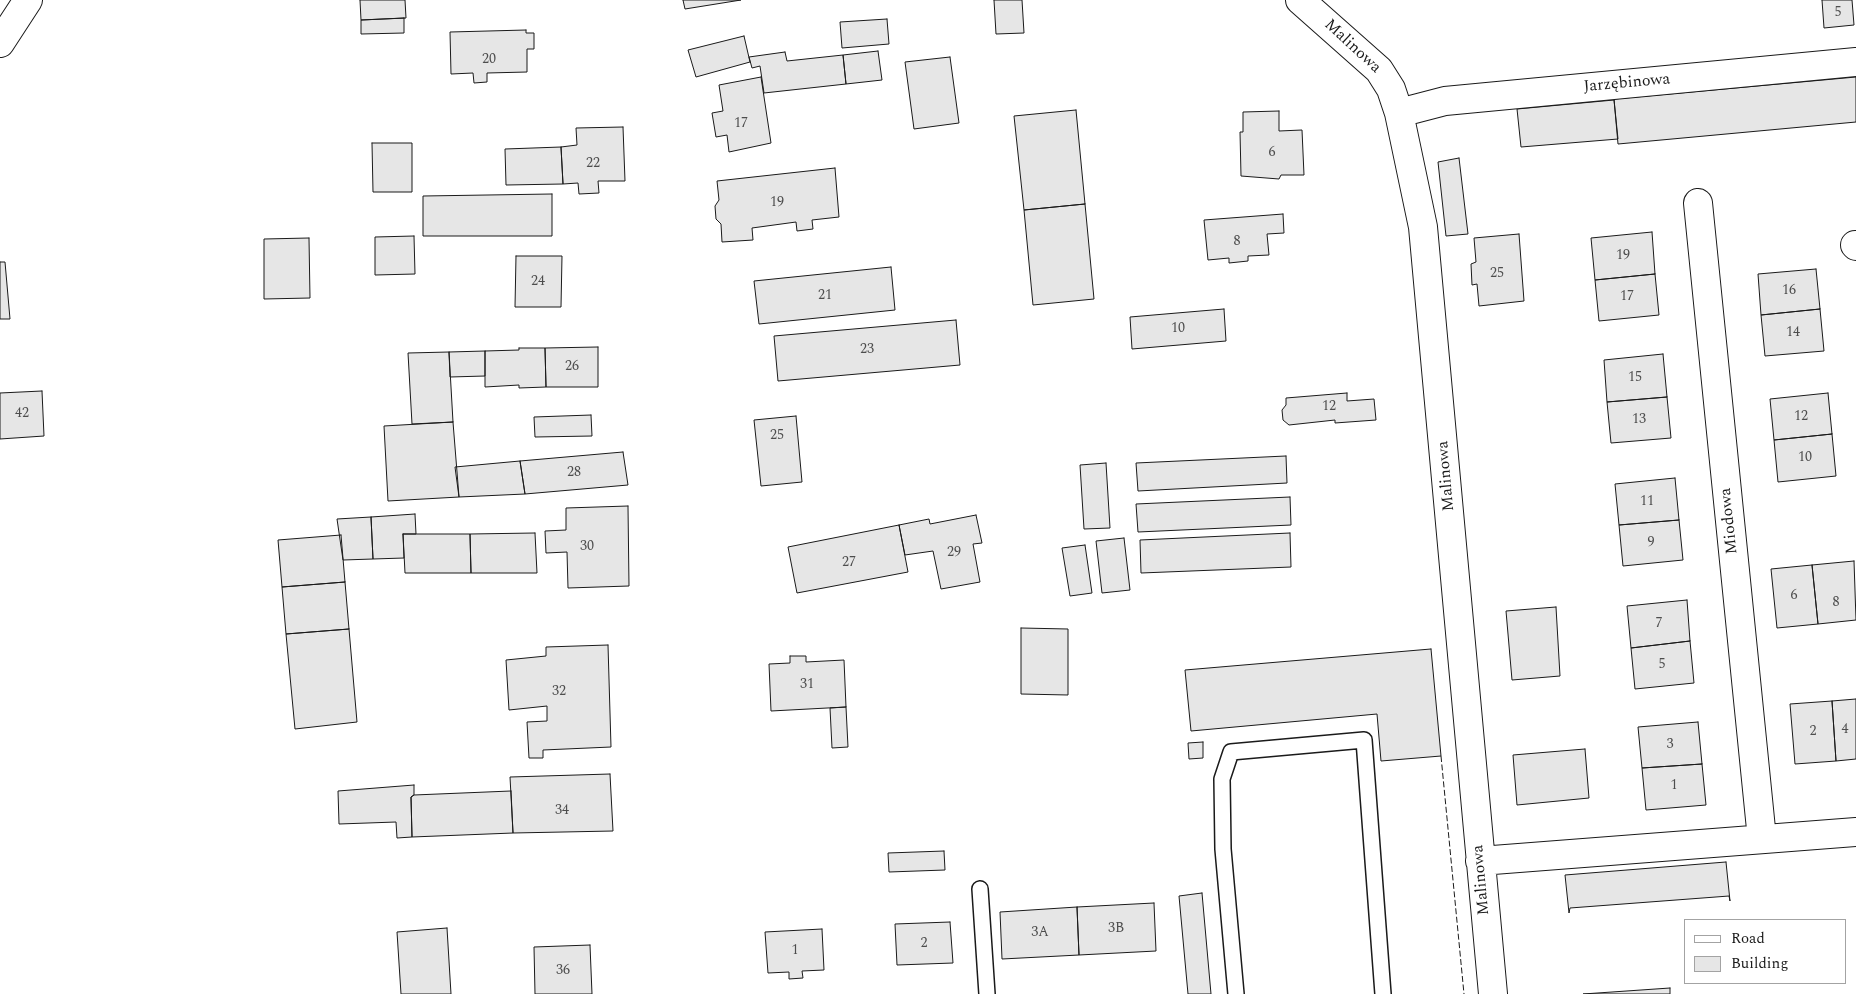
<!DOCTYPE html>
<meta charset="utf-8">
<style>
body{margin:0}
#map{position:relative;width:1856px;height:994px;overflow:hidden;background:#fff;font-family:Spectral,serif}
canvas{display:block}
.legend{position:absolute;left:1684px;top:919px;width:162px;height:65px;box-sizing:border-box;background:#fff;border:1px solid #a3a3a3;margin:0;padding:6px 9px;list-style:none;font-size:15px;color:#1a1a1a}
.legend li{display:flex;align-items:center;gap:10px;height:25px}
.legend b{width:25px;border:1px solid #a3a3a3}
</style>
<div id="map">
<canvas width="1856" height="994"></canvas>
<ul class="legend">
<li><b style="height:6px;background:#fff"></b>Road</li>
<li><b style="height:14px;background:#e6e6e6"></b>Building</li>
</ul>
</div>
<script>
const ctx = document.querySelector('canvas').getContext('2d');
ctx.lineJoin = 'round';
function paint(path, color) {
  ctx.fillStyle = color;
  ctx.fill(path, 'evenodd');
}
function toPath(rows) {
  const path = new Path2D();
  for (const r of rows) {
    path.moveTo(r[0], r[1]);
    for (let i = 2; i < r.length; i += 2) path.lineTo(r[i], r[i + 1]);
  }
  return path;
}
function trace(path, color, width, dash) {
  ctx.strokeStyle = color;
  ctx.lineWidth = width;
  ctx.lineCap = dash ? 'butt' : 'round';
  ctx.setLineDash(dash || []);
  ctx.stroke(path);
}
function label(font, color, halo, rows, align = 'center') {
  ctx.font = font + ' Spectral,serif';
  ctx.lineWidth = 4;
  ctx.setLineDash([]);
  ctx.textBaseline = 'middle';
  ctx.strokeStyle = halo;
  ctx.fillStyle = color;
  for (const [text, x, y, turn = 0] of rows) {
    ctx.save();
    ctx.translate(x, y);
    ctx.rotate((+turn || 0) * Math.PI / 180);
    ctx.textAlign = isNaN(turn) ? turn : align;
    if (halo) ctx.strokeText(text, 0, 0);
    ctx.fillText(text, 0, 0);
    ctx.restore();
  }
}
const building = toPath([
 [360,0,405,0,406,18,361,20,360,0],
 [683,0,741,0,685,9,683,0],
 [994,0,1022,0,1024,33,996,34,994,0],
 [1822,0,1852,0,1854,25,1824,28,1822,0],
 [404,18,404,33,361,34,361,20,404,18],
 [887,19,889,44,842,48,840,22,887,19],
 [526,30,526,33,534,33,534,49,527,49,527,72,487,73,487,82,474,83,473,73,451,74,450,32,526,30],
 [744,36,750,62,696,77,688,50,744,36],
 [878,51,882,80,846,84,843,55,878,51],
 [785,52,787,61,843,55,846,84,764,93,760,66,752,68,749,57,785,52],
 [950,57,959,123,914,129,905,62,950,57],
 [761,77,771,143,729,152,727,135,716,137,712,113,723,111,719,85,761,77],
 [1856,77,1856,122,1618,144,1614,99,1856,77],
 [1614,100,1618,139,1521,147,1517,109,1614,100],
 [1076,110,1085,204,1024,210,1014,116,1076,110],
 [1279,111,1279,131,1302,130,1304,175,1281,175,1279,179,1241,176,1240,132,1243,132,1243,112,1279,111],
 [623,127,625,181,598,181,599,193,579,194,578,183,563,184,561,147,577,145,576,128,623,127],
 [372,143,412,143,412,192,373,192,372,143],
 [561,147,563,184,506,185,505,149,561,147],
 [1459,158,1468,234,1446,236,1438,162,1459,158],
 [835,168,839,217,812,220,813,229,797,231,796,222,752,228,753,240,722,242,721,224,716,219,715,206,719,200,717,181,835,168],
 [552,194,552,236,423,236,423,196,552,194],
 [1085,204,1094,299,1033,305,1024,210,1085,204],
 [1283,214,1284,233,1267,234,1269,255,1248,256,1248,261,1229,263,1229,258,1208,260,1204,220,1283,214],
 [1652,232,1655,274,1595,280,1591,238,1652,232],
 [1519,234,1524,301,1479,306,1477,284,1472,285,1471,264,1476,262,1474,238,1519,234],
 [414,236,415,274,375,275,375,237,414,236],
 [309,238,310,298,264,299,264,239,309,238],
 [516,256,562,256,561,307,515,307,516,256],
 [0,262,5,262,10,319,0,319,0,262],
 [891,267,895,310,759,324,754,281,891,267],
 [1816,269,1820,309,1761,315,1758,274,1816,269],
 [1655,274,1659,315,1599,321,1595,280,1655,274],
 [1224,309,1226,341,1132,349,1130,317,1224,309],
 [1820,309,1824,351,1765,356,1761,315,1820,309],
 [956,320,960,365,778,381,774,336,956,320],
 [598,347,598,387,546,387,545,348,598,347],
 [519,348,545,348,546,387,519,388,519,385,485,387,485,351,519,350,519,348],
 [485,351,485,376,450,377,449,352,485,351],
 [449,352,453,422,412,424,408,353,449,352],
 [1663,354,1667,397,1607,402,1604,360,1663,354],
 [42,391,44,436,0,439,0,393,42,391],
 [1347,393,1347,401,1374,399,1376,420,1335,423,1335,420,1289,425,1283,420,1282,410,1286,405,1286,398,1347,393],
 [1828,393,1832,434,1774,440,1770,399,1828,393],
 [1667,397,1671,438,1611,443,1607,402,1667,397],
 [591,415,592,436,535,437,534,417,591,415],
 [796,416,802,482,761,486,754,420,796,416],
 [453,422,459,497,388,501,384,426,453,422],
 [1832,434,1836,476,1778,482,1774,440,1832,434],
 [623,452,628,485,525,494,520,461,623,452],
 [1286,456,1287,483,1138,491,1136,463,1286,456],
 [520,461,525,494,459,497,455,467,520,461],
 [1106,463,1110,528,1084,529,1080,465,1106,463],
 [1675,478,1679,520,1619,525,1615,484,1675,478],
 [1290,497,1291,525,1138,532,1136,504,1290,497],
 [628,506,629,586,568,588,567,552,546,553,545,531,566,530,566,508,628,506],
 [415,514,416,534,403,534,404,558,373,559,371,517,415,514],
 [976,515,982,543,973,544,980,582,941,589,933,551,905,555,899,525,929,519,930,524,976,515],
 [371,517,373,559,343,560,337,519,371,517],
 [1679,520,1683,560,1623,566,1619,525,1679,520],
 [899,525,908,572,797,593,788,547,899,525],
 [535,533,537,573,471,573,470,534,535,533],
 [1290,533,1291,567,1141,573,1140,540,1290,533],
 [403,534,470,534,471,573,405,573,403,534],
 [341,535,345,582,282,587,278,540,341,535],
 [1124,538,1130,590,1102,593,1096,541,1124,538],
 [1085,545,1092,593,1070,596,1062,548,1085,545],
 [1854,561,1856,620,1818,624,1812,565,1854,561],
 [1812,565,1818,624,1777,628,1771,569,1812,565],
 [345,582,349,629,286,634,282,587,345,582],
 [1687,600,1690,641,1631,648,1627,606,1687,600],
 [1556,607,1560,676,1512,680,1506,611,1556,607],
 [1021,628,1068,629,1068,695,1021,694,1021,628],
 [349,629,357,722,295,729,286,634,349,629],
 [1690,641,1694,683,1635,689,1631,648,1690,641],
 [608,645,611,747,543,750,543,758,529,758,527,722,547,721,547,706,509,710,506,660,546,656,546,647,608,645],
 [1431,649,1441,756,1381,761,1377,714,1191,731,1185,670,1431,649],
 [790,656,806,656,806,662,844,660,846,707,771,711,769,664,790,663,790,656],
 [1856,699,1856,759,1836,761,1832,701,1856,699],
 [1832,701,1836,761,1795,764,1790,704,1832,701],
 [846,707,848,747,832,748,830,708,846,707],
 [1698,722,1702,764,1642,768,1638,727,1698,722],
 [1203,742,1203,758,1189,759,1188,743,1203,742],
 [1585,749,1589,798,1517,805,1513,755,1585,749],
 [1702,764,1706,805,1646,810,1642,768,1702,764],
 [610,774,613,831,513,833,510,777,610,774],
 [414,785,414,795,411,797,412,837,397,838,396,822,339,824,338,791,414,785],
 [511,791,513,833,412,837,411,797,414,795,511,791],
 [944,851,945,870,889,872,888,853,944,851],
 [1726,862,1730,901,1729,896,1570,908,1569,913,1565,875,1726,862],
 [1202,893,1211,994,1188,994,1179,896,1202,893],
 [1154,903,1156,951,1079,955,1077,907,1154,903],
 [1077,907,1079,955,1002,959,1000,912,1077,907],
 [950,922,953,963,897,965,895,924,950,922],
 [447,928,451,994,401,994,397,932,447,928],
 [822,929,824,970,802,971,803,978,789,979,789,972,768,973,765,932,822,929],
 [590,945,592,994,535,994,534,947,590,945],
 [1670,988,1670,994,1583,994,1670,988]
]);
const lane = toPath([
 [980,889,987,994],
 [1236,994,1223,849,1222,779,1231,752,1364,740,1383,994]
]);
const street = toPath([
 [1300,0,1379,70,1391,89,1399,113,1423,227,1493,994],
 [0,43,28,0],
 [1399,113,1445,101,1856,62],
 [1698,203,1762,839],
 [1855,245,1856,246],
 [1480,861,1856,832]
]);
const fence = toPath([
 [1441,756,1464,994]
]);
const numberNames = [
 ["5",1838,13],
 ["20",489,60],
 ["17",741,124],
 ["6",1272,153],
 ["22",593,164],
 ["19",777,203],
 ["8",1237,242],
 ["19",1623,256],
 ["25",1497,274],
 ["24",538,282],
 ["16",1789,291],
 ["21",825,296],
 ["17",1627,297],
 ["10",1178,329],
 ["14",1793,333],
 ["23",867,350],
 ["26",572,367],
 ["15",1635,378],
 ["12",1329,407],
 ["42",22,414],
 ["12",1801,417],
 ["13",1639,420],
 ["25",777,436],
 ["10",1805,458],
 ["28",574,473],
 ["11",1647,502],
 ["9",1651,543],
 ["30",587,547],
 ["29",954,553],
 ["27",849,563],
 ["6",1794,596],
 ["8",1836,603],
 ["7",1659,624],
 ["5",1662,665],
 ["31",807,685],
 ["32",559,692],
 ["4",1845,730],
 ["2",1813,732],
 ["3",1670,745],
 ["1",1674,786],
 ["34",562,811],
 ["3B",1116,929],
 ["3A",1040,933],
 ["2",924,944],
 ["1",795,951],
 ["36",563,971]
];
const streetNames = [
 ["Malinowa",1352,47,43],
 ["Jarzębinowa",1627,84,-5],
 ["Malinowa",1447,476,-95],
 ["Miodowa",1730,521,-96],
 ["Malinowa",1482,880,-95]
];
paint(building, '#e6e6e6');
trace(building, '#1a1a1a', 1);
trace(lane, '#1a1a1a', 18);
trace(street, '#1a1a1a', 30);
trace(lane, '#fff', 15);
trace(street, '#fff', 28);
trace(fence, '#1a1a1a', 1, [6, 2.5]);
label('14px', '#4d4d4d', null, numberNames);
label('16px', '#1a1a1a', '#fff', streetNames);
</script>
